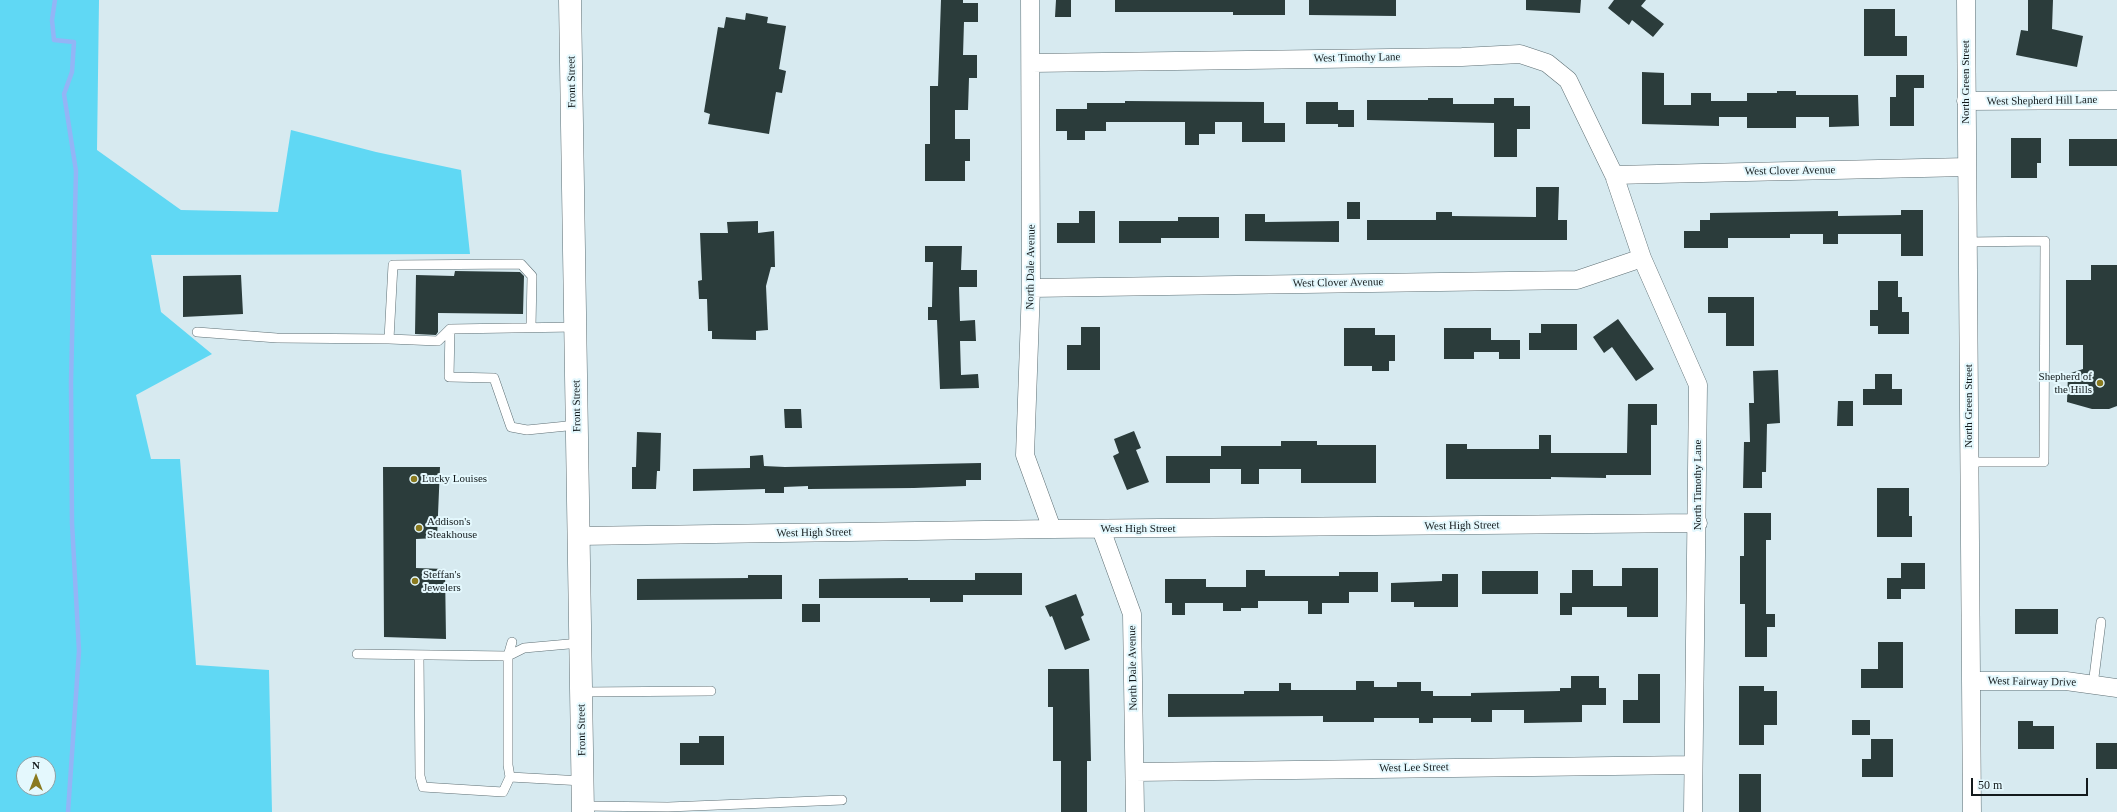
<!DOCTYPE html>
<style>
body{margin:0}
#map{position:relative;width:2117px;height:812px;overflow:hidden;background:#d7eaf0;font-family:"Times New Roman",serif}
canvas{display:block}
.north{position:absolute;left:16px;top:756px;width:40px;height:40px;box-sizing:border-box;background:#e4f8fd;border:1px solid #909fa3;border-radius:50%;rotate:0deg;font-size:11px;font-weight:700;line-height:16px;text-align:center;color:#131a1c}
.north::after{content:'';display:block;margin:auto;width:14px;height:18px;background:#8a7a1f;clip-path:polygon(50% 0,100% 100%,50% 72%,0 100%)}
.scale{position:absolute;left:1971px;top:778px;width:117px;height:18px;box-sizing:border-box;border:2px solid #131a1c;border-top:0;padding-left:5px;font-size:12px;line-height:14px;white-space:nowrap;color:#131a1c;-webkit-text-stroke:3px #e4f8fd;paint-order:stroke}
</style>
<div id="map">
<canvas width="2117" height="812"></canvas>
<div class="north">N</div>
<div class="scale">50 m</div>
</div>
<script>
const ctx = document.querySelector('canvas').getContext('2d');
ctx.lineJoin = 'round';
function paint(path, color) {
  ctx.fillStyle = color;
  ctx.fill(path, 'evenodd');
}
function toPath(rows) {
  const path = new Path2D();
  for (const r of rows) {
    path.moveTo(r[0], r[1]);
    for (let i = 2; i < r.length; i += 2) path.lineTo(r[i], r[i + 1]);
  }
  return path;
}
function trace(path, color, width, dash) {
  ctx.strokeStyle = color;
  ctx.lineWidth = width;
  ctx.lineCap = dash ? 'butt' : 'round';
  ctx.setLineDash(dash || []);
  ctx.stroke(path);
}
function label(font, color, halo, rows, align = 'center') {
  ctx.font = font + ' "Times New Roman",serif';
  ctx.lineWidth = 4;
  ctx.setLineDash([]);
  ctx.textBaseline = 'middle';
  ctx.strokeStyle = halo;
  ctx.fillStyle = color;
  for (const [text, x, y, turn = 0] of rows) {
    ctx.save();
    ctx.translate(x, y);
    ctx.rotate((+turn || 0) * Math.PI / 180);
    ctx.textAlign = isNaN(turn) ? turn : align;
    if (halo) ctx.strokeText(text, 0, 0);
    ctx.fillText(text, 0, 0);
    ctx.restore();
  }
}
const green = toPath([
 [0,0,99,0,97,150,181,210,278,212,291,130,376,152,461,170,470,254,151,255,161,312,212,354,136,395,151,459,180,459,196,665,269,670,272,812,0,812],
 [24,764,48,764,48,788,24,788]
]);
const stream = toPath([
 [55,0,52,20,54,40,74,42,72,72,64,94,76,171,71,382,72,523,79,651,68,812]
]);
const building = toPath([
 [941,0,963,0,963,3,978,3,978,22,964,22,963,55,977,55,977,78,969,78,968,110,955,110,955,139,970,139,970,161,965,161,965,181,925,181,925,144,930,144,930,86,938,86],
 [1056,0,1071,0,1071,17,1055,17],
 [1115,0,1285,0,1285,15,1233,15,1233,12,1115,12],
 [1309,0,1396,0,1396,16,1309,15],
 [1526,0,1581,0,1580,13,1526,10],
 [1614,0,1646,0,1641,6,1664,24,1653,37,1632,20,1629,25,1608,8],
 [2028,0,2053,0,2052,29,2083,36,2077,67,2016,55,2021,30,2028,31],
 [1864,9,1895,9,1895,36,1907,36,1907,56,1864,56],
 [746,13,768,17,767,23,786,26,779,69,786,71,782,93,776,92,769,134,708,124,710,114,704,112,718,27,724,28,726,17,745,20],
 [1642,72,1664,73,1664,105,1691,105,1691,93,1711,93,1711,101,1747,101,1747,93,1777,93,1777,91,1796,91,1796,95,1858,95,1859,126,1829,127,1829,117,1796,117,1796,128,1747,128,1747,117,1719,117,1719,126,1642,124],
 [1896,75,1924,75,1924,88,1914,88,1914,126,1890,126,1890,97,1896,97],
 [1428,98,1453,98,1453,104,1494,104,1494,98,1514,98,1514,106,1530,106,1530,129,1517,129,1517,157,1494,157,1494,123,1367,120,1367,100,1428,100],
 [1125,101,1264,102,1264,123,1285,123,1285,142,1242,142,1242,122,1215,122,1215,134,1199,134,1199,145,1185,145,1185,122,1106,122,1106,131,1085,131,1085,140,1067,140,1067,131,1056,131,1056,109,1087,109,1087,103,1125,103],
 [1306,102,1338,102,1338,110,1354,110,1354,127,1338,127,1338,124,1306,124],
 [2011,138,2041,138,2041,163,2037,163,2037,178,2011,178],
 [2069,139,2117,139,2117,166,2069,166],
 [1536,187,1559,187,1558,220,1567,220,1567,240,1367,240,1367,220,1436,220,1436,212,1452,212,1452,216,1536,217],
 [1347,202,1360,202,1360,219,1347,219],
 [1901,210,1923,210,1923,256,1901,256,1901,234,1838,234,1838,244,1823,244,1823,234,1790,234,1790,238,1728,238,1728,248,1684,248,1684,231,1700,231,1700,220,1710,220,1710,213,1838,211,1838,216,1901,215],
 [1079,211,1095,211,1095,243,1057,243,1057,223,1079,223],
 [1245,214,1265,214,1265,222,1339,221,1339,242,1245,241],
 [1178,217,1219,217,1219,238,1161,238,1161,243,1119,243,1119,221,1178,221],
 [758,221,758,233,774,231,775,267,771,267,766,286,768,330,756,331,756,340,712,339,712,331,708,331,707,299,699,299,698,281,702,280,700,233,728,233,727,222],
 [925,246,962,246,961,270,977,270,977,287,959,287,960,321,975,320,976,341,960,341,961,375,978,374,979,388,940,389,937,320,928,320,928,307,932,307,933,262,925,262],
 [2091,265,2117,265,2117,406,2109,409,2092,409,2067,402,2068,374,2083,369,2083,345,2066,345,2066,280,2091,280],
 [455,271,520,272,524,276,523,314,438,313,438,332,436,335,415,334,416,275,454,276],
 [241,275,243,314,183,317,183,276],
 [1878,281,1898,281,1898,297,1902,297,1902,312,1909,312,1909,334,1878,334,1878,326,1870,326,1870,310,1878,310],
 [1708,297,1754,297,1754,346,1726,346,1726,313,1708,313],
 [1618,319,1654,369,1636,381,1612,347,1604,353,1593,337],
 [1541,324,1577,324,1577,350,1529,350,1529,333,1541,333],
 [1081,327,1100,327,1100,370,1067,370,1067,345,1081,345],
 [1344,328,1375,328,1375,335,1395,335,1395,361,1389,361,1389,371,1372,371,1372,366,1344,366],
 [1444,328,1491,328,1491,340,1520,340,1520,359,1499,359,1499,352,1474,352,1474,359,1444,359],
 [1778,370,1780,423,1767,424,1766,472,1762,472,1762,488,1743,488,1744,442,1750,442,1749,403,1754,403,1753,371],
 [1875,374,1892,374,1892,389,1902,389,1902,405,1863,405,1863,389,1875,389],
 [1838,401,1853,401,1853,426,1837,426],
 [1628,404,1657,404,1657,425,1651,425,1651,475,1606,475,1606,478,1551,477,1551,479,1446,479,1446,444,1467,444,1467,449,1539,449,1539,435,1551,435,1551,453,1627,453],
 [784,409,801,409,802,428,785,428],
 [1134,431,1141,448,1136,450,1149,482,1127,490,1113,456,1119,453,1114,439],
 [637,432,661,433,660,471,657,471,656,489,632,489,632,467,636,467],
 [1281,441,1317,441,1317,445,1376,445,1376,483,1301,483,1301,469,1259,469,1259,484,1241,484,1241,469,1210,469,1210,483,1166,483,1166,456,1221,456,1221,446,1281,446],
 [763,455,764,466,785,467,981,463,981,480,966,480,966,486,914,488,808,489,808,486,784,487,784,493,765,493,765,489,693,491,693,469,750,468,750,456],
 [383,467,440,467,437,538,416,539,416,568,445,569,446,639,384,637],
 [1877,488,1909,488,1909,516,1912,516,1912,537,1877,537],
 [1744,513,1771,513,1771,540,1766,540,1766,614,1775,614,1775,627,1767,627,1767,657,1745,657,1745,604,1740,604,1740,556,1744,556],
 [1901,563,1925,563,1925,589,1901,589,1901,599,1887,599,1887,578,1901,578],
 [1622,568,1658,568,1658,617,1627,617,1627,607,1572,607,1572,615,1560,615,1560,593,1572,593,1572,570,1593,570,1593,586,1622,586],
 [1246,570,1265,570,1265,576,1339,576,1339,572,1378,572,1378,592,1349,592,1349,603,1322,603,1322,614,1308,614,1308,601,1258,601,1258,608,1241,608,1241,611,1223,611,1223,603,1185,603,1185,615,1172,615,1172,603,1165,603,1165,579,1206,579,1206,587,1246,587],
 [1482,571,1538,571,1538,594,1482,594],
 [975,573,1022,573,1022,595,963,595,963,602,930,602,930,598,819,598,819,579,908,578,908,580,975,580],
 [1442,574,1458,574,1458,607,1414,607,1414,602,1391,602,1391,583,1442,581],
 [748,575,782,575,782,599,637,600,637,579,748,578],
 [1076,594,1084,615,1081,617,1090,640,1065,650,1052,616,1050,617,1045,606],
 [802,604,820,604,820,622,802,622],
 [2015,609,2058,609,2058,634,2015,634],
 [1878,642,1903,642,1903,688,1861,688,1861,669,1878,669],
 [1048,669,1089,669,1091,761,1087,761,1087,812,1061,812,1061,761,1053,761,1053,707,1048,707],
 [1638,674,1660,674,1660,723,1623,723,1623,700,1638,700],
 [1571,676,1599,676,1599,688,1606,688,1606,705,1582,705,1582,722,1524,723,1524,710,1492,710,1492,722,1471,722,1471,718,1433,718,1433,723,1419,723,1419,718,1374,718,1374,722,1323,722,1323,716,1168,717,1168,694,1244,694,1244,691,1279,691,1279,683,1291,683,1291,690,1356,690,1356,681,1374,681,1374,687,1397,687,1397,682,1421,682,1421,691,1433,691,1433,696,1471,696,1471,693,1560,691,1560,688,1571,688],
 [1739,686,1764,686,1764,691,1777,691,1777,725,1764,725,1764,745,1739,745],
 [1852,720,1870,720,1870,735,1852,735],
 [2018,721,2033,721,2033,726,2054,726,2054,749,2018,749],
 [699,736,724,736,724,765,680,765,680,743,699,743],
 [1871,739,1893,739,1893,777,1862,777,1862,759,1871,759],
 [2096,743,2117,743,2117,769,2096,769],
 [1739,774,1761,774,1761,812,1739,812]
]);
const lane = toPath([
 [1968,242,2045,241,2044,462,1969,462],
 [531,327,532,276,521,264,393,265,389,339,438,341,450,329,575,327],
 [450,329,449,377,494,378,511,427,527,430,577,425],
 [197,332,277,338,389,339],
 [357,654,508,656,512,642],
 [419,655,420,776,423,787,503,792,510,777,583,781],
 [2093,685,2101,622],
 [581,692,711,691],
 [510,777,508,765,508,656,524,648,580,643],
 [583,806,668,807,842,800]
]);
const street = toPath([
 [1030,0,1031,288,1025,455,1052,529],
 [1966,0,1972,812],
 [1032,63,1462,57,1520,54,1547,63,1568,80,1614,175,1642,258,1698,385,1693,812],
 [1966,101,2117,100],
 [1614,175,1967,167],
 [1031,288,1577,280,1642,258],
 [1101,529,1132,614,1135,812],
 [579,536,1052,529,1698,523],
 [1971,681,2066,681,2117,688],
 [1135,772,1693,765]
]);
const primary = toPath([
 [570,0,583,812]
]);
const markers = [
 [2100,383,4,"#8a7a1f"],
 [414,479,4,"#8a7a1f"],
 [419,528,4,"#8a7a1f"],
 [415,581,4,"#8a7a1f"]
];
const streetNames = [
 ["West Timothy Lane",1357,58,-1],
 ["Front Street",572,82,-91],
 ["North Green Street",1966,82,-90],
 ["West Shepherd Hill Lane",2042,101,-1],
 ["West Clover Avenue",1790,171,-1],
 ["North Dale Avenue",1031,267,-89],
 ["West Clover Avenue",1338,283,-1],
 ["Front Street",577,406,-91],
 ["North Green Street",1969,406,-90],
 ["North Timothy Lane",1698,485,-90],
 ["West High Street",1462,526,-1],
 ["West High Street",1138,529],
 ["West High Street",814,533,-1],
 ["North Dale Avenue",1133,668,-91],
 ["West Fairway Drive",2032,682,1],
 ["Front Street",582,730,-91],
 ["West Lee Street",1414,768,-1]
];
const poiNames = [
 ["Shepherd of",2092,377,"right"],
 ["the Hills",2092,390,"right"],
 ["Lucky Louises",422,479],
 ["Addison's",427,522],
 ["Steakhouse",427,535],
 ["Steffan's",423,575],
 ["Jewelers",423,588]
];
paint(green, '#60d8f4');
trace(stream, '#93b5f6', 4.5);
paint(building, '#2b3c3b');
trace(lane, '#5e6f74', 10);
trace(street, '#5e6f74', 19);
trace(primary, '#5e6f74', 23);
trace(lane, '#fff', 9);
trace(street, '#fff', 18);
trace(primary, '#fff', 22);
for (const [x, y, r, color] of markers) {
  const dot = new Path2D();
  dot.arc(x, y, r, 0, 2 * Math.PI);
  ctx.fillStyle = color;
  ctx.fill(dot);
  trace(dot, '#e4f8fd', 1.5);
}
label('11px', '#131a1c', '#e4f8fd', streetNames);
label('11px', '#131a1c', '#e4f8fd', poiNames, 'left');
</script>
